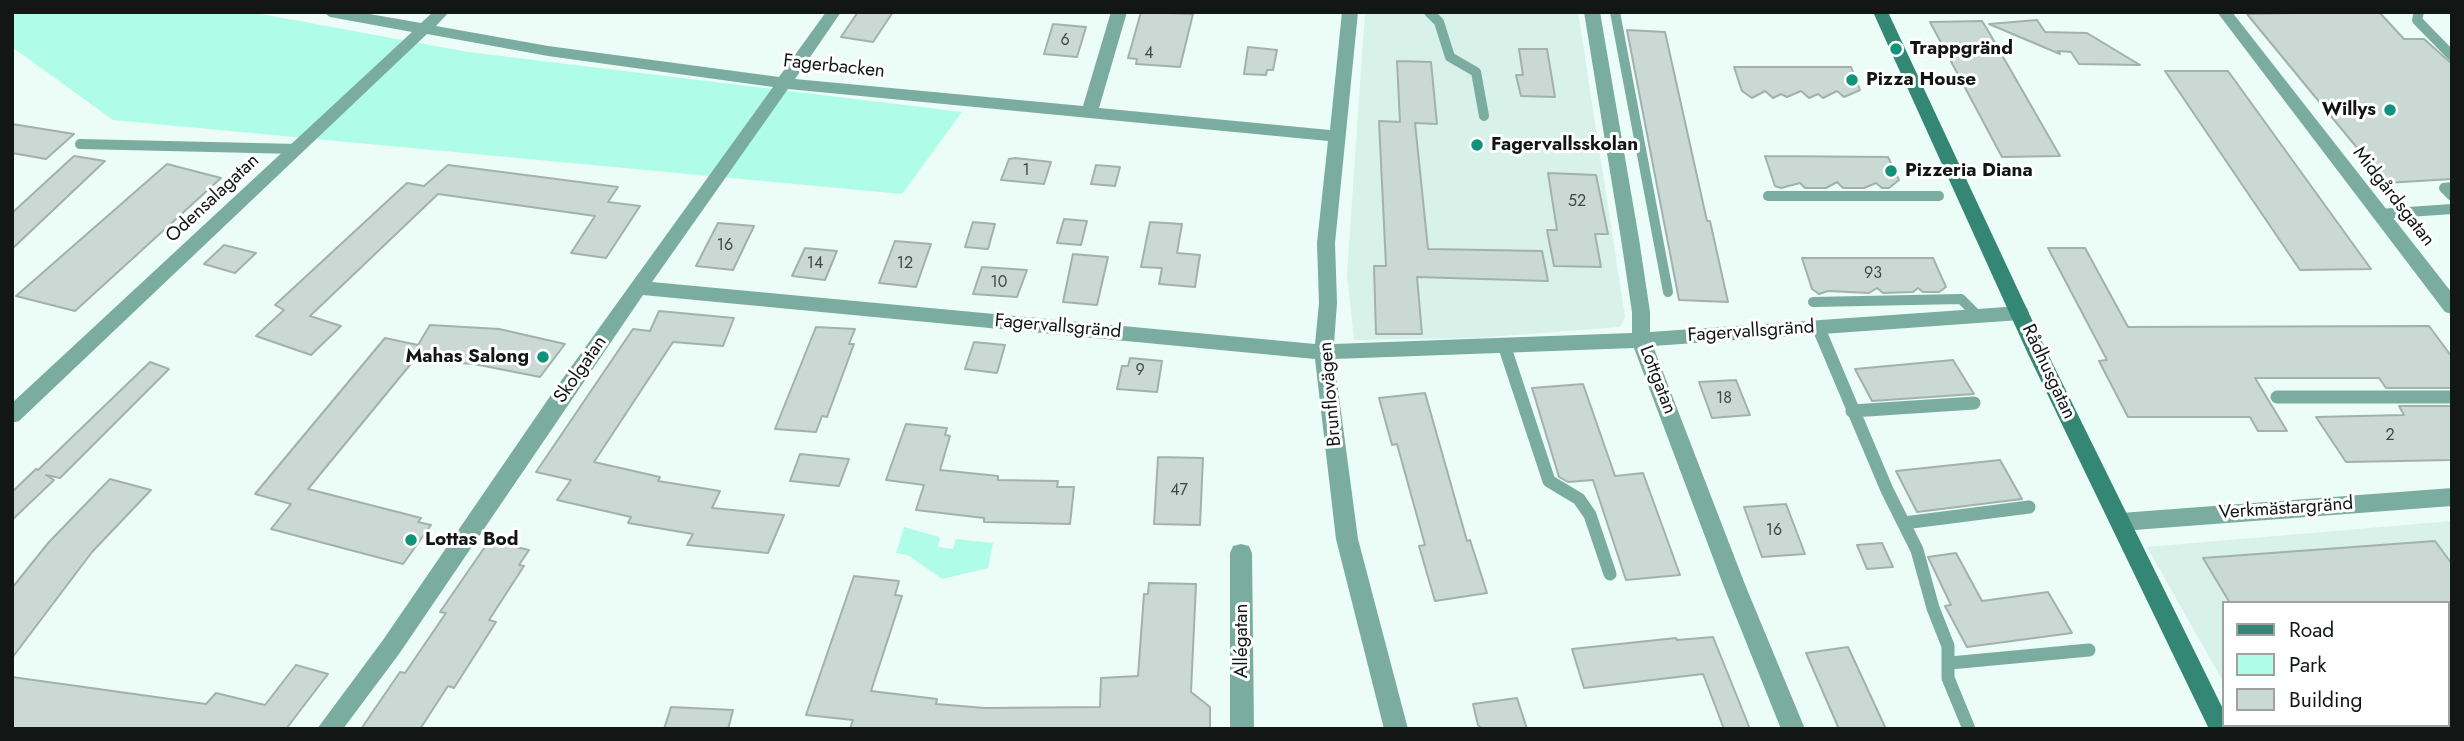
<!DOCTYPE html>
<meta charset="utf-8">
<style>
body{margin:0}
#map{position:relative;width:2464px;height:741px;overflow:hidden;background:#ecfcf7;font-family:Jost,sans-serif}
canvas{display:block}
.frame{position:absolute;inset:0;border:14px solid #121715;pointer-events:none}
.legend{position:absolute;left:2222px;top:601px;width:228px;height:126px;box-sizing:border-box;background:#fff;border:2px solid #a0a2a1;margin:0;padding:9px 12px;list-style:none;font-size:21px;color:#121715}
.legend li{display:flex;align-items:center;gap:14px;height:35px}
.legend b{width:35px;border:2px solid #a0a2a1}
</style>
<div id="map">
<canvas width="2464" height="741"></canvas>
<div class="frame"></div>
<ul class="legend">
<li><b style="height:9px;background:#338774"></b>Road</li>
<li><b style="height:19px;background:#affde8"></b>Park</li>
<li><b style="height:19px;background:#cad9d4"></b>Building</li>
</ul>
</div>
<script>
const ctx = document.querySelector('canvas').getContext('2d');
ctx.lineJoin = 'round';
function paint(path, color) {
  ctx.fillStyle = color;
  ctx.fill(path, 'evenodd');
}
function toPath(rows) {
  const path = new Path2D();
  for (const r of rows) {
    path.moveTo(r[0], r[1]);
    for (let i = 2; i < r.length; i += 2) path.lineTo(r[i], r[i + 1]);
  }
  return path;
}
function trace(path, color, width, dash) {
  ctx.strokeStyle = color;
  ctx.lineWidth = width;
  ctx.lineCap = dash ? 'butt' : 'round';
  ctx.setLineDash(dash || []);
  ctx.stroke(path);
}
function label(font, color, halo, rows, align = 'center') {
  ctx.font = font + ' Jost,sans-serif';
  ctx.lineWidth = 6;
  ctx.setLineDash([]);
  ctx.textBaseline = 'middle';
  ctx.strokeStyle = halo;
  ctx.fillStyle = color;
  for (const [text, x, y, turn = 0] of rows) {
    ctx.save();
    ctx.translate(x, y);
    ctx.rotate((+turn || 0) * Math.PI / 180);
    ctx.textAlign = isNaN(turn) ? turn : align;
    if (halo) ctx.strokeText(text, 0, 0);
    ctx.fillText(text, 0, 0);
    ctx.restore();
  }
}
const built = toPath([
 [1365,12,1578,12,1625,317,1620,327,1476,338,1354,340,1347,275],
 [2452,521,2452,729,2250,729,2248,725,2448,725,2448,603,2224,603,2224,683,2147,547]
]);
const green = toPath([
 [12,12,250,12,468,52,962,112,902,194,113,120,12,47],
 [904,527,940,537,938,547,953,549,956,539,993,543,988,568,942,579,908,555,896,553]
]);
const building = toPath([
 [858,12,893,12,873,42,841,37,858,12],
 [1141,12,1193,14,1180,67,1136,64,1137,59,1128,58,1141,12],
 [2340,12,2379,12,2404,39,2424,39,2452,64,2452,179,2386,183,2247,14,2340,12],
 [2037,20,2045,32,2087,33,2140,65,2079,64,2071,52,2058,51,2060,54,1989,24,2037,20],
 [1982,21,1987,29,2060,156,2002,157,1930,22,1982,21],
 [1053,24,1086,27,1077,57,1044,54,1053,24],
 [1627,30,1665,32,1707,221,1710,221,1728,302,1679,300,1627,30],
 [1248,47,1277,50,1273,70,1267,70,1266,75,1244,74,1248,47],
 [1519,49,1547,49,1555,97,1521,96,1516,75,1523,75,1519,49],
 [1397,61,1431,62,1437,124,1415,123,1428,249,1542,251,1548,281,1417,277,1422,334,1376,334,1374,266,1386,266,1379,121,1400,122,1397,61],
 [1734,67,1851,67,1860,90,1844,97,1837,91,1823,98,1818,94,1809,98,1801,91,1787,97,1781,94,1773,98,1765,91,1752,98,1742,91,1734,67],
 [2165,71,2228,71,2371,269,2300,270,2165,71],
 [12,124,74,134,46,159,12,153,12,124],
 [74,156,105,161,12,249,12,213,74,156],
 [1765,156,1888,157,1899,180,1889,188,1882,188,1876,183,1864,188,1843,188,1837,182,1826,188,1805,188,1800,183,1781,188,1775,186,1765,156],
 [1015,158,1051,162,1044,184,1001,180,1009,159,1015,158],
 [167,164,221,178,75,311,16,296,167,164],
 [448,165,618,187,608,202,640,206,606,258,571,253,595,216,438,194,310,316,341,326,311,355,256,336,284,310,275,305,407,183,424,186,448,165],
 [1096,165,1120,167,1115,186,1091,184,1096,165],
 [1548,173,1596,175,1608,234,1595,234,1601,267,1554,266,1547,230,1557,230,1548,173],
 [1064,219,1087,221,1081,245,1057,243,1064,219],
 [973,222,995,224,988,249,965,247,973,222],
 [1150,222,1182,224,1177,253,1200,255,1195,287,1159,284,1162,268,1141,267,1150,222],
 [718,223,754,226,733,270,696,266,718,223],
 [895,241,931,244,916,287,879,283,895,241],
 [224,245,256,253,235,273,204,264,224,245],
 [805,248,837,251,825,280,792,276,805,248],
 [2048,248,2085,248,2128,327,2429,326,2452,357,2452,388,2386,388,2379,378,2255,378,2287,431,2258,431,2250,417,2128,417,2099,361,2107,360,2048,248],
 [1073,254,1108,257,1097,305,1063,302,1073,254],
 [1802,258,1933,258,1946,287,1939,292,1923,292,1918,288,1913,292,1883,293,1877,288,1869,293,1828,291,1819,294,1812,289,1802,258],
 [982,267,1027,270,1017,297,973,294,982,267],
 [659,311,734,318,723,346,673,342,594,462,660,477,658,481,720,491,712,508,784,515,768,553,687,545,693,534,628,523,631,517,557,500,571,480,536,472,633,329,650,331,659,311],
 [430,325,499,329,565,344,540,377,474,364,414,360,308,489,421,518,418,522,431,525,403,564,271,529,291,504,255,494,385,338,418,345,430,325],
 [816,327,855,329,849,344,854,344,827,417,822,416,816,432,775,429,816,327],
 [974,342,1005,345,997,373,965,369,974,342],
 [1130,358,1162,361,1157,392,1117,389,1122,366,1128,366,1130,358],
 [1953,360,1974,394,1872,401,1855,369,1953,360],
 [150,362,169,369,60,478,46,475,54,480,12,520,12,492,36,469,38,470,150,362],
 [1736,380,1750,415,1712,418,1699,382,1736,380],
 [1583,384,1615,476,1643,473,1680,575,1626,580,1593,480,1568,482,1559,477,1532,388,1583,384],
 [1425,393,1467,541,1470,540,1487,593,1435,601,1419,546,1425,545,1397,444,1392,445,1379,398,1425,393],
 [2399,406,2452,406,2452,460,2346,462,2316,417,2404,415,2399,406],
 [906,424,947,428,945,435,950,436,940,470,998,476,998,480,1058,481,1057,487,1074,487,1070,524,984,522,984,518,916,510,924,485,886,480,906,424],
 [800,454,849,459,839,486,790,481,800,454],
 [1158,457,1203,458,1200,525,1154,524,1158,457],
 [2000,460,2022,499,1917,512,1896,471,2000,460],
 [110,479,151,490,92,552,12,658,12,588,49,542,110,479],
 [1786,504,1805,554,1762,557,1744,507,1786,504],
 [489,541,529,550,519,565,524,566,489,620,496,622,454,688,448,686,420,729,361,729,400,672,405,673,446,613,440,612,489,541],
 [2435,541,2452,564,2452,603,2230,603,2203,558,2435,541],
 [1882,543,1893,567,1867,569,1857,545,1882,543],
 [1956,553,1982,601,2048,592,2072,633,1967,647,1945,606,1951,605,1928,557,1956,553],
 [854,576,899,581,895,595,902,596,871,691,937,699,936,704,985,708,1100,707,1101,678,1138,676,1144,594,1148,594,1149,583,1196,584,1191,692,1210,707,1210,729,850,729,853,720,806,715,854,576],
 [1713,637,1750,729,1724,729,1703,674,1584,688,1572,649,1676,638,1677,640,1713,637],
 [1848,647,1886,729,1839,729,1806,653,1848,647],
 [296,665,328,674,286,729,12,729,12,677,206,704,216,693,265,705,296,665],
 [1517,698,1527,729,1482,729,1478,725,1473,704,1517,698],
 [671,707,733,710,728,729,664,729,671,707]
]);
const serviceFar1 = toPath([
 [1429,12,1439,22,1450,57,1476,72,1484,116],
 [1615,12,1668,292],
 [2419,12,2417,20,2452,56],
 [80,144,298,149],
 [2452,187,2444,188,2452,196],
 [1768,196,1939,196],
 [2379,214,2452,209],
 [1813,302,1961,299,1978,316],
 [1818,327,1820,331]
]);
const service = toPath([
 [1819,329,1887,490,1917,550,1933,608,1948,646,1948,678,1969,729],
 [1504,345,1549,481,1579,499,1590,515,1610,574],
 [2277,397,2452,397],
 [1852,411,1974,403],
 [1904,523,2029,507],
 [1950,663,2089,650]
]);
const minor = toPath([
 [323,12,358,12,421,23,433,12,449,12,436,26,548,46,779,77,826,12,841,12,795,79,1083,106,1111,12,1127,12,1099,108,1330,130,1342,12,1358,12,1335,243,1337,303,1334,344,1632,333,1632,312,1621,239,1584,12,1600,12,1639,239,1650,312,1650,332,2020,306,2027,308,2029,313,2027,318,2020,320,1653,346,1746,587,1805,729,1781,729,1724,587,1634,348,1334,359,1358,539,1408,729,1384,729,1336,539,1315,359,643,295,399,654,343,729,317,729,383,640,553,392,773,87,548,56,427,34,19,421,12,423,12,403,412,32,330,17,323,12],
 [788,89,1328,141,1317,243,1319,303,1315,344,652,282,788,89],
 [2217,12,2232,12,2452,293,2452,314,2445,312,2217,12],
 [2452,488,2452,506,2121,531,2114,528,2111,522,2114,516,2121,513,2452,488],
 [1241,544,1249,546,1252,553,1254,729,1230,729,1230,553,1233,546,1241,544]
]);
const secondary = toPath([
 [1873,12,1888,12,2048,354,2224,711,2224,725,2231,725,2233,729,2209,729,2028,354,1873,12]
]);
const markers = [
 [1896,49,7,"#11927a"],
 [1852,80,7,"#11927a"],
 [2390,110,7,"#11927a"],
 [1477,145,7,"#11927a"],
 [1891,171,7,"#11927a"],
 [543,357,7,"#11927a"],
 [411,540,7,"#11927a"]
];
const numberNames = [
 ["6",1065,41],
 ["4",1149,54],
 ["1",1026,171],
 ["52",1577,202],
 ["16",725,246],
 ["14",815,264],
 ["12",905,264],
 ["93",1873,274],
 ["10",999,283],
 ["9",1140,371],
 ["18",1724,399],
 ["2",2390,436],
 ["47",1179,491],
 ["16",1774,531]
];
const poiNames = [
 ["Trappgränd",1910,49],
 ["Pizza House",1866,80],
 ["Willys",2376,110,"right"],
 ["Fagervallsskolan",1491,145],
 ["Pizzeria Diana",1905,171],
 ["Mahas Salong",529,357,"right"],
 ["Lottas Bod",425,540]
];
const streetNames = [
 ["Fagerbacken",834,67,6],
 ["Midgårdsgatan",2393,197,52],
 ["Odensalagatan",213,199,-43],
 ["Fagervallsgränd",1058,327,5],
 ["Fagervallsgränd",1751,332,-4],
 ["Skolgatan",581,370,-55],
 ["Rådhusgatan",2048,372,65],
 ["Lottgatan",1657,380,69],
 ["Brunflovägen",1331,394,-95],
 ["Verkmästargränd",2286,509,-4],
 ["Allégatan",1242,641,-90]
];
paint(built, '#d8f1e9');
paint(green, '#affde8');
paint(building, '#cad9d4');
trace(building, '#a2b1ac', 2);
trace(serviceFar1, '#7aad9f', 10);
trace(service, '#7aad9f', 13);
paint(minor, '#7aad9f');
paint(secondary, '#338774');
for (const [x, y, r, color] of markers) {
  const dot = new Path2D();
  dot.arc(x, y, r, 0, 2 * Math.PI);
  ctx.fillStyle = color;
  ctx.fill(dot);
  trace(dot, '#fff', 2.5);
}
label('16px', '#404845', null, numberNames);
label('bold 19px', '#121715', '#fff', poiNames, 'left');
label('19px', '#121715', '#fff', streetNames);
</script>
